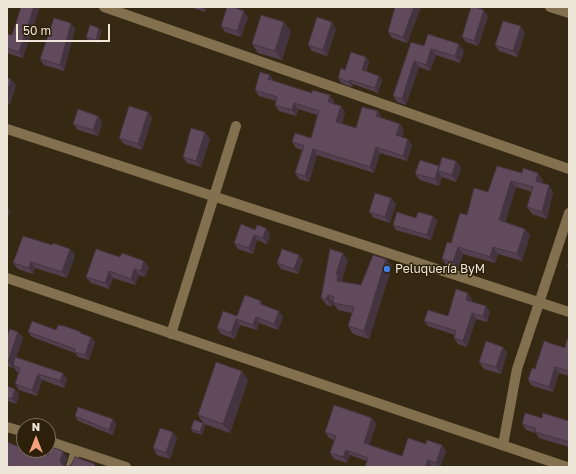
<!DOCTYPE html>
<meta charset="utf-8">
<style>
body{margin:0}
#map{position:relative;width:576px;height:474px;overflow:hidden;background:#362914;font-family:"Golos Text",sans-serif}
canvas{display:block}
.frame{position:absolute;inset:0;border:8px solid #eee6d9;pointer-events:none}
.north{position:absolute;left:16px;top:418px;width:40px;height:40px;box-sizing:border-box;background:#2c200a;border:1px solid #7a6f5d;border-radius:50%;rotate:0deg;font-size:11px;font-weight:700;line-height:16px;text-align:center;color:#eee6d9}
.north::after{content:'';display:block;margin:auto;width:14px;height:18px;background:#f1a17c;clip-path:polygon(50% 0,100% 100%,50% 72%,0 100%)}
.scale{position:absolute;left:16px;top:24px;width:94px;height:18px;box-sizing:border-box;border:2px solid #eee6d9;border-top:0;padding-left:5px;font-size:12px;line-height:14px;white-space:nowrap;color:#eee6d9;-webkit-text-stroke:3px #2c200a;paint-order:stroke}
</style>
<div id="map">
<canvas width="576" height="474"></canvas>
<div class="frame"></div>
<div class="north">N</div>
<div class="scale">50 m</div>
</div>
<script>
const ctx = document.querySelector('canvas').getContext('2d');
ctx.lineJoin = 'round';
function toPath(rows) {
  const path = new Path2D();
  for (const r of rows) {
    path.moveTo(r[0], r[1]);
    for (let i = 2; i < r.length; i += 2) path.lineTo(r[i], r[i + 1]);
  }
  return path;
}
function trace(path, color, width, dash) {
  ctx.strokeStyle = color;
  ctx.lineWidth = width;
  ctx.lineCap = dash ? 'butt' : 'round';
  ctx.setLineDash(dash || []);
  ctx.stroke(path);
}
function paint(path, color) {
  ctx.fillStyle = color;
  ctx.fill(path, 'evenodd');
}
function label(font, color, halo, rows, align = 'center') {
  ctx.font = font + ' "Golos Text",sans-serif';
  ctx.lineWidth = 3;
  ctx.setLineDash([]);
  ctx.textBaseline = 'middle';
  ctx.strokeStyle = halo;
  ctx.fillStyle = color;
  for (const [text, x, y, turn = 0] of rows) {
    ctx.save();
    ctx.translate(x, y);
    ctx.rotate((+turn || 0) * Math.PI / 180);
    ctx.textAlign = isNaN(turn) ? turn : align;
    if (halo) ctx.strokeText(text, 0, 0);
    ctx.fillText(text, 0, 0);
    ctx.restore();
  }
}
const minor = toPath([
 [104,7,569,169],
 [550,7,569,13],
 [7,129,569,312],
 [7,278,567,467],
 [171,334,236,126],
 [7,427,24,432],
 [48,441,126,467],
 [503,445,517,369,569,213],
 [71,467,76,450]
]);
const wall = toPath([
 [190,7,206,7,205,12],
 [393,7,421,7,407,43,392,38,388,32,395,8],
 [488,16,478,46,466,42,462,37],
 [248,17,241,37,225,32,221,26],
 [71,23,75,29,64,71,44,65,40,59],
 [336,29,327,56,312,51,308,45],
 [102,31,98,43,88,40,86,37],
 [291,31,282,60,258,53,252,44],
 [525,33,517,57,499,51,495,45],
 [7,34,12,35,23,58,7,53],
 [424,46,464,51,460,63,436,55,430,71,419,67,406,105,397,102,393,96],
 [366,57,369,61,366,72,379,76,382,80,378,93,353,84,352,87,341,83,338,78,345,70],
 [7,78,16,85,10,104,7,103],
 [274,81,334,101,334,104,345,112,342,123,356,128,382,117,382,118,404,130,402,137,412,145,407,161,380,153,374,173,317,155,309,182,299,179,295,173,302,150,296,148,292,142,311,138,317,115,298,109,296,116,279,111,275,105,276,101,259,96,255,90],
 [148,112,152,118,142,150,124,144,119,138],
 [98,116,102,122,98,136,78,130,73,124],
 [210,139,201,167,187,163,183,157],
 [456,161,461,168,456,182,442,177,439,186,420,180,415,174,439,166],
 [497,166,543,180,542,183,549,185,553,192,547,219,532,214,527,207,532,192,516,187,505,222,530,235,522,261,498,254,495,263,463,254,458,269,447,266,442,259,467,215,488,192],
 [391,198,396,204,390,223,374,218,369,212],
 [433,216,437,221,431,240,396,230,393,225,416,218],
 [266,228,270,234,267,244,257,240,253,254,238,249,234,243,255,230],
 [52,245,70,249,75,255,67,278,35,268,33,274,18,269,13,263],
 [96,249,149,267,145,277,139,275,135,285,113,278,109,289,91,283,86,277],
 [299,255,303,260,298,274,281,269,277,263],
 [386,259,392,266,369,339,353,334,348,326,352,313,338,310,333,303,332,307,327,305,321,298,348,260,342,279,343,282,361,285],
 [472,299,471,302,486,306,490,312,487,322,476,319,467,347,458,344,454,338,455,335,428,326,424,321,448,316],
 [265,306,283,317,278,330,259,323,257,330,240,325,235,339,221,334,217,328,237,316],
 [56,330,81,332,83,334,91,337,95,342,89,360,78,357,75,353,32,337,28,332],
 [18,332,23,338,16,357,63,373,67,379,64,388,42,380,37,396,19,390,15,384,19,372,17,372,13,366,13,368,7,366,7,336],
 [569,339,569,376,559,373,553,392,532,386,528,380,535,369,565,348],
 [503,347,507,353,501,374,484,369,479,362],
 [248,380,230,433,204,424,198,415],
 [7,386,19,394,16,404,8,401,7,404],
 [75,416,113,419,116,424,113,435,78,421],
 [372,418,376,424,369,445,402,456,426,444,442,445,446,451,440,467,367,461,350,455,347,463,334,459,330,453,334,440,329,438,325,432],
 [542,418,569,421,569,447,539,438,536,433,526,430,522,424],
 [203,423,205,426,202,435,193,432,191,429],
 [173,432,177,438,170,459,157,455,153,448]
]);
const shadedWall = toPath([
 [34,7,40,7,23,58,19,52],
 [202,7,206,7,205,12],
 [414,7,421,7,407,43,403,37],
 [484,10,488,16,478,46,474,41],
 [244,11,248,17,241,37,237,31],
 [284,22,291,31,282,60,275,51],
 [332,22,336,29,327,56,323,50],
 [71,23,75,29,64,71,60,65],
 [521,26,525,33,517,57,513,51],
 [99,28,102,31,98,43,96,40],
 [459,44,464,51,460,63,455,56],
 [431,49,436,55,430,71,426,65],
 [366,57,369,61,365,75,362,70],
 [414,61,419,67,406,105,402,99],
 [270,75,274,81,268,79],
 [379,76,382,80,378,93,375,88],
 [11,79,16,85,10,104,7,99,7,94],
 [350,80,353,84,352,87,349,82],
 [330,95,334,101,332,108,328,102],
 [294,103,298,109,296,116,292,110],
 [341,106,345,112,340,128,336,122],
 [378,111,382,117,380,122,376,116],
 [148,112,152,118,142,150,138,144],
 [98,116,102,122,98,136,93,130],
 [400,124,404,130,400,141,396,135],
 [205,132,210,139,201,167,196,161],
 [408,139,412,145,407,161,403,156],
 [376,147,380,153,374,173,370,167],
 [313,149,317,155,309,182,305,176],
 [456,161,461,168,456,182,452,175],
 [439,166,438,171,442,177,439,186,435,179],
 [538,173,543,180,540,188,536,181],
 [511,181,516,187,504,227,499,220],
 [549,185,553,192,547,219,542,212],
 [391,198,396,204,390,223,385,217],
 [7,207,10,211,7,221],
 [433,216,437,221,431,240,427,235],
 [266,228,270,234,267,244,263,238],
 [525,229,530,235,522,261,517,254],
 [254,235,257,240,253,254,249,248],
 [458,247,463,254,458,269,453,262],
 [493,247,498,254,495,263,490,257],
 [70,249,75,255,67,278,62,272],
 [343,253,348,260,342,279,343,282,337,281,336,274],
 [299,255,303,260,298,274,294,269],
 [386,259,392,266,369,339,364,331],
 [144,261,149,267,145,277,141,271],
 [31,262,35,268,33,274,29,268],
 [134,269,139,275,135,285,131,279],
 [109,271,113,278,109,289,105,283],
 [468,293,472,299,470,306,466,300],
 [328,295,333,303,332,307,326,299],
 [261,301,265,306,260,304],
 [486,306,490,312,487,322,483,316],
 [279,311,283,317,278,330,274,324],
 [472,313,476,319,467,347,463,341],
 [256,317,259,323,257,330,253,325],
 [236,319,240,325,235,339,231,333],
 [18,332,23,338,13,368,8,362],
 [91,337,95,342,89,360,85,355],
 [503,347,507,353,501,374,496,367],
 [555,367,559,373,553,392,549,387],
 [242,371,248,380,230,433,223,424],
 [63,373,67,379,64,388,60,381],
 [38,374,42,380,37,396,32,390],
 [15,389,19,394,16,404,12,399],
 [372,418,376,424,368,449,364,443],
 [113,419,116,424,113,435,109,430],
 [203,423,205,426,202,435,200,432],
 [173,432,177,438,170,459,166,453],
 [442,445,446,451,440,467,438,467,436,463],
 [346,450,350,455,347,463,343,457],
 [63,451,67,457,65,467,60,462],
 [428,460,432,466,432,467,425,467]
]);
const building = toPath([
 [21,7,34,7,19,52,7,48,7,34,12,35,21,7],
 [227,7,233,7,244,11,237,31,221,26,227,7],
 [395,7,414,7,403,37,388,32,395,7],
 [471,7,475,7,484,10,474,41,462,37,471,7],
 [261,15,284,22,275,51,252,44,261,15],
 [317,17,332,22,323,50,308,45,317,17],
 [54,18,71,23,60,65,40,59,54,18],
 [503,21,521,26,513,51,495,45,503,21],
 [90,25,99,28,96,40,86,37,90,25],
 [428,34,459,44,455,56,431,49,426,65,414,61,402,99,393,96,411,42,424,46,428,34],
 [351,52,366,57,362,70,379,76,375,88,350,80,349,82,338,78,341,68,345,70,351,52],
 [260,72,270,75,268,79,312,93,312,90,330,95,328,102,341,106,336,122,356,128,362,107,378,111,376,116,400,124,396,135,408,139,403,156,376,147,370,167,313,149,305,176,295,173,304,146,292,142,295,133,311,138,319,111,294,103,292,110,275,105,277,97,255,90,260,72],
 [7,78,11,79,7,94,7,78],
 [129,106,148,112,138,144,119,138,129,106],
 [78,109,98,116,93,130,73,124,78,109],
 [191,128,205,132,196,161,183,157,191,128],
 [442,157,456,161,452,175,438,171,442,157],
 [420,160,439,166,435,179,415,174,420,160],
 [497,166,522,173,523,168,538,173,536,181,549,185,542,212,527,207,533,187,511,181,499,220,525,229,517,254,493,247,490,257,458,247,453,262,442,259,447,242,451,243,460,213,467,215,474,188,488,192,497,166],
 [375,193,391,198,385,217,369,212,375,193],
 [397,212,416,218,418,212,433,216,427,235,393,225,397,212],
 [241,224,255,230,257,225,266,228,263,238,254,235,249,248,234,243,241,224],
 [23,236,52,245,53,243,70,249,62,272,31,262,29,268,13,263,23,236],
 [96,249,120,257,122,253,144,261,141,271,134,269,131,279,109,271,105,283,86,277,96,249],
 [282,249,299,255,294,269,277,263,282,249],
 [330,249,343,253,336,274,338,274,337,281,361,285,373,255,386,259,364,331,348,326,354,307,333,303,334,297,328,295,326,299,321,298,330,249],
 [569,260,569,267,567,266,569,260],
 [456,289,468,293,466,300,486,306,483,316,472,313,463,341,454,338,456,331,424,321,428,310,448,316,456,289],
 [245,295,261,301,260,304,279,311,274,324,256,317,253,325,236,319,231,333,217,328,223,311,237,316,245,295],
 [32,321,56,330,58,325,64,326,81,332,80,333,91,337,85,355,74,352,75,349,28,332,32,321],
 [10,329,18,332,8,362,7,361,7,336,10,329],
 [567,339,569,339,569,371,555,367,549,387,528,380,532,368,535,369,544,341,565,348,567,339],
 [486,341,503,347,496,367,479,362,486,341],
 [15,357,63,373,60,381,38,374,32,390,15,384,20,368,13,365,15,357],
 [216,362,242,371,223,424,198,415,216,362],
 [7,386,15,389,12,399,7,397,7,386],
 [334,405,372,418,364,443,402,456,408,438,426,444,427,440,442,445,436,463,428,460,425,467,365,467,368,458,346,450,343,457,330,453,336,436,325,432,334,405],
 [78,407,113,419,109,430,75,416,78,407],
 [525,413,542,418,543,413,569,421,569,442,535,432,536,428,522,424,525,413],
 [194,420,203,423,200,432,191,429,194,420],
 [160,428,173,432,166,453,153,448,160,428],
 [7,442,24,449,24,450,35,450,48,455,51,447,63,451,60,462,65,467,16,467,13,466,13,467,7,467,7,442],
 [75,457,95,464,94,467,66,467,71,465,75,457]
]);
const markers = [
 [387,269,4,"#3f7fe0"]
];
const poiNames = [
 ["Peluquería ByM",395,269]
];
trace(minor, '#83704f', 10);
paint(wall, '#53404e');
paint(shadedWall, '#443440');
paint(building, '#614a5b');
trace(building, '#443440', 1);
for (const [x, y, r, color] of markers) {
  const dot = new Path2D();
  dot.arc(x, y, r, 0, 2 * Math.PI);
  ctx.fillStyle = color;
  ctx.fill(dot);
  trace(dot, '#2c200a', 1.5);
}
label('12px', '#eee6d9', '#2c200a', poiNames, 'left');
</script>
